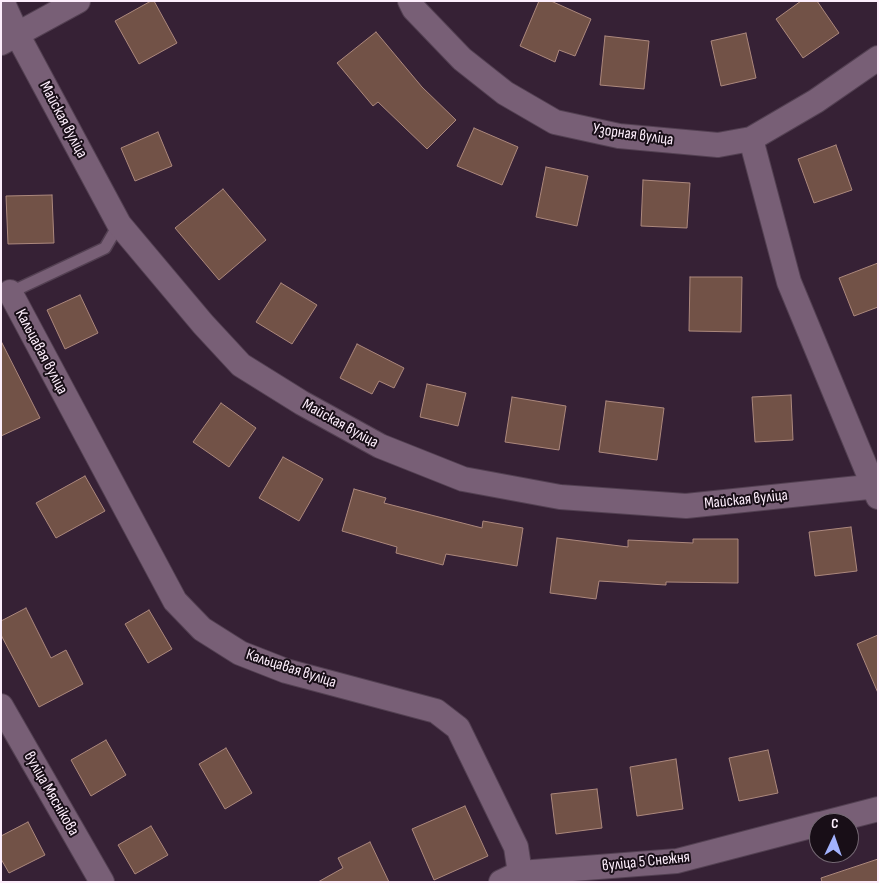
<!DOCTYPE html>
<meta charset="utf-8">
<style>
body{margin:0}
#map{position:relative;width:879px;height:883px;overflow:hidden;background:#362135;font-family:"Sofia Sans Condensed",sans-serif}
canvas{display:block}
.frame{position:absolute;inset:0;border:2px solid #fdeefc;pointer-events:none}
.north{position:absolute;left:809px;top:813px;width:50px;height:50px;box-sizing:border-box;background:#180e17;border:1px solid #746873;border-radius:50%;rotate:3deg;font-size:14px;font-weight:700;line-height:20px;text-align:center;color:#fdeefc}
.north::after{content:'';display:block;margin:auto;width:18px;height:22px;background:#a2b2fd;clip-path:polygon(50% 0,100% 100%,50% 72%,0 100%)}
</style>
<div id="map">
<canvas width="879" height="883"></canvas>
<div class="frame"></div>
<div class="north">С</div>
</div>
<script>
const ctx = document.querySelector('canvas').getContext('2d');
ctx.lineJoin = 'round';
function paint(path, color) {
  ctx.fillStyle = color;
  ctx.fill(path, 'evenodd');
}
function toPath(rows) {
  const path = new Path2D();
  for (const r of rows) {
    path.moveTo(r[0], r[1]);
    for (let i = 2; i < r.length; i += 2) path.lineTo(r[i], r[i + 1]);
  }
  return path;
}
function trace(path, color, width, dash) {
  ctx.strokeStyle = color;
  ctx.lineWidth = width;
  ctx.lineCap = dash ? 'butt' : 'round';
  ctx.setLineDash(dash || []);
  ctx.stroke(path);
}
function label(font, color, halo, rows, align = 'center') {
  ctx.font = font + ' "Sofia Sans Condensed",sans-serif';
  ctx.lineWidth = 4;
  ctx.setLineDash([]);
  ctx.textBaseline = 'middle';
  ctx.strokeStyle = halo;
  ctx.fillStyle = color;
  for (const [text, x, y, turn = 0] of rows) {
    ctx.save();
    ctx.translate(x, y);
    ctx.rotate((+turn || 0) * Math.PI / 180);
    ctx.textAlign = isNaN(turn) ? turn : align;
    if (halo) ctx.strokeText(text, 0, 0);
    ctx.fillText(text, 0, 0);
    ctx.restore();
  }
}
const building = toPath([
 [151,1,154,1,177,43,139,64,115,21,151,1],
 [539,1,551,1,591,19,575,56,559,50,555,62,520,46,539,1],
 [801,1,817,1,839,33,803,58,776,19,801,1],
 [376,32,422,87,456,120,427,149,378,102,373,106,337,63,376,32],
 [746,33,756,78,721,86,711,41,746,33],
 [605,36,649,41,644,89,600,85,605,36],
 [474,128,518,147,502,185,457,166,474,128],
 [158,132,172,166,135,181,121,148,158,132],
 [836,145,852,190,814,203,798,159,836,145],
 [546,167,588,176,577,226,536,217,546,167],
 [643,180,690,183,687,228,641,226,643,180],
 [223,189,266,240,219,280,175,228,223,189],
 [52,195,54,243,8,244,6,196,52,195],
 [878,263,878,307,854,316,839,278,878,263],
 [690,277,742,277,741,332,689,331,690,277],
 [281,283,317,305,292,344,256,322,281,283],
 [80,295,98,333,65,349,47,310,80,295],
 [1,341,40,418,1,436,1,341],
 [357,344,404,368,394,388,379,381,372,394,340,378,357,344],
 [427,384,466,393,458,426,420,417,427,384],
 [791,395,793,440,755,442,752,397,791,395],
 [512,397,566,406,559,450,505,442,512,397],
 [606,401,664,408,657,460,599,452,606,401],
 [221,403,256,428,229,467,193,442,221,403],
 [283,457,323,479,299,521,259,498,283,457],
 [85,476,105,511,56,538,36,503,85,476],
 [354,489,386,498,384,503,482,528,483,521,523,528,517,566,446,554,443,565,396,553,397,547,342,531,354,489],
 [851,527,857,571,815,576,809,532,851,527],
 [557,538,628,547,628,540,693,543,693,539,738,539,738,583,666,582,666,585,599,581,596,599,550,593,557,538],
 [26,608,51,658,66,650,83,684,39,707,1,635,1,621,26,608],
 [149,610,172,649,148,663,125,624,149,610],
 [878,635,878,693,857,644,878,635],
 [106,740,126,775,91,796,71,760,106,740],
 [226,748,252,793,225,809,199,764,226,748],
 [768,750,778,793,739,801,729,758,768,750],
 [676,759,683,809,637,816,630,767,676,759],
 [597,789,602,828,556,834,551,794,597,789],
 [465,806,488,856,434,880,412,829,465,806],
 [28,822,45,855,9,873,1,859,1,836,28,822],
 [151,826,168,855,135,874,118,845,151,826],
 [370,842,389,882,318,882,343,868,338,858,370,842],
 [878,859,878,882,822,882,821,878,878,859]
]);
const lane = toPath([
 [7,294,105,248,119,224]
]);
const street = toPath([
 [2,1,17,34,119,224,203,324,241,365,302,403,380,446,463,479,560,497,686,506,878,486],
 [410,1,414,9,462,59,505,93,555,122,619,136,718,145,751,139,816,101,878,58],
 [1,43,78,1],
 [751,139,789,282,878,497],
 [10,292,175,601,202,629,240,653,286,671,436,711,458,728,516,847,520,873],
 [1,706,102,882],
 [824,823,878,809],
 [501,882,520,873,677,861,819,824]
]);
const streetNames = [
 ["Майская вуліца",63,120,62],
 ["Узорная вуліца",633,135,8],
 ["Кальцавая вуліца",41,352,62],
 ["Майская вуліца",340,424,29],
 ["Майская вуліца",746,500,-6],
 ["Кальцавая вуліца",291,669,18],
 ["вуліца Мяснікова",51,794,60],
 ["вуліца 5 Снежня",646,862,-6]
];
paint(building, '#725247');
trace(building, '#ac887d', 1);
trace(lane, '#534052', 14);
trace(street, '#534052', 26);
trace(lane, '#785f76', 11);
trace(street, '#785f76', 24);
label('16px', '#fdeefc', '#180e17', streetNames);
</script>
